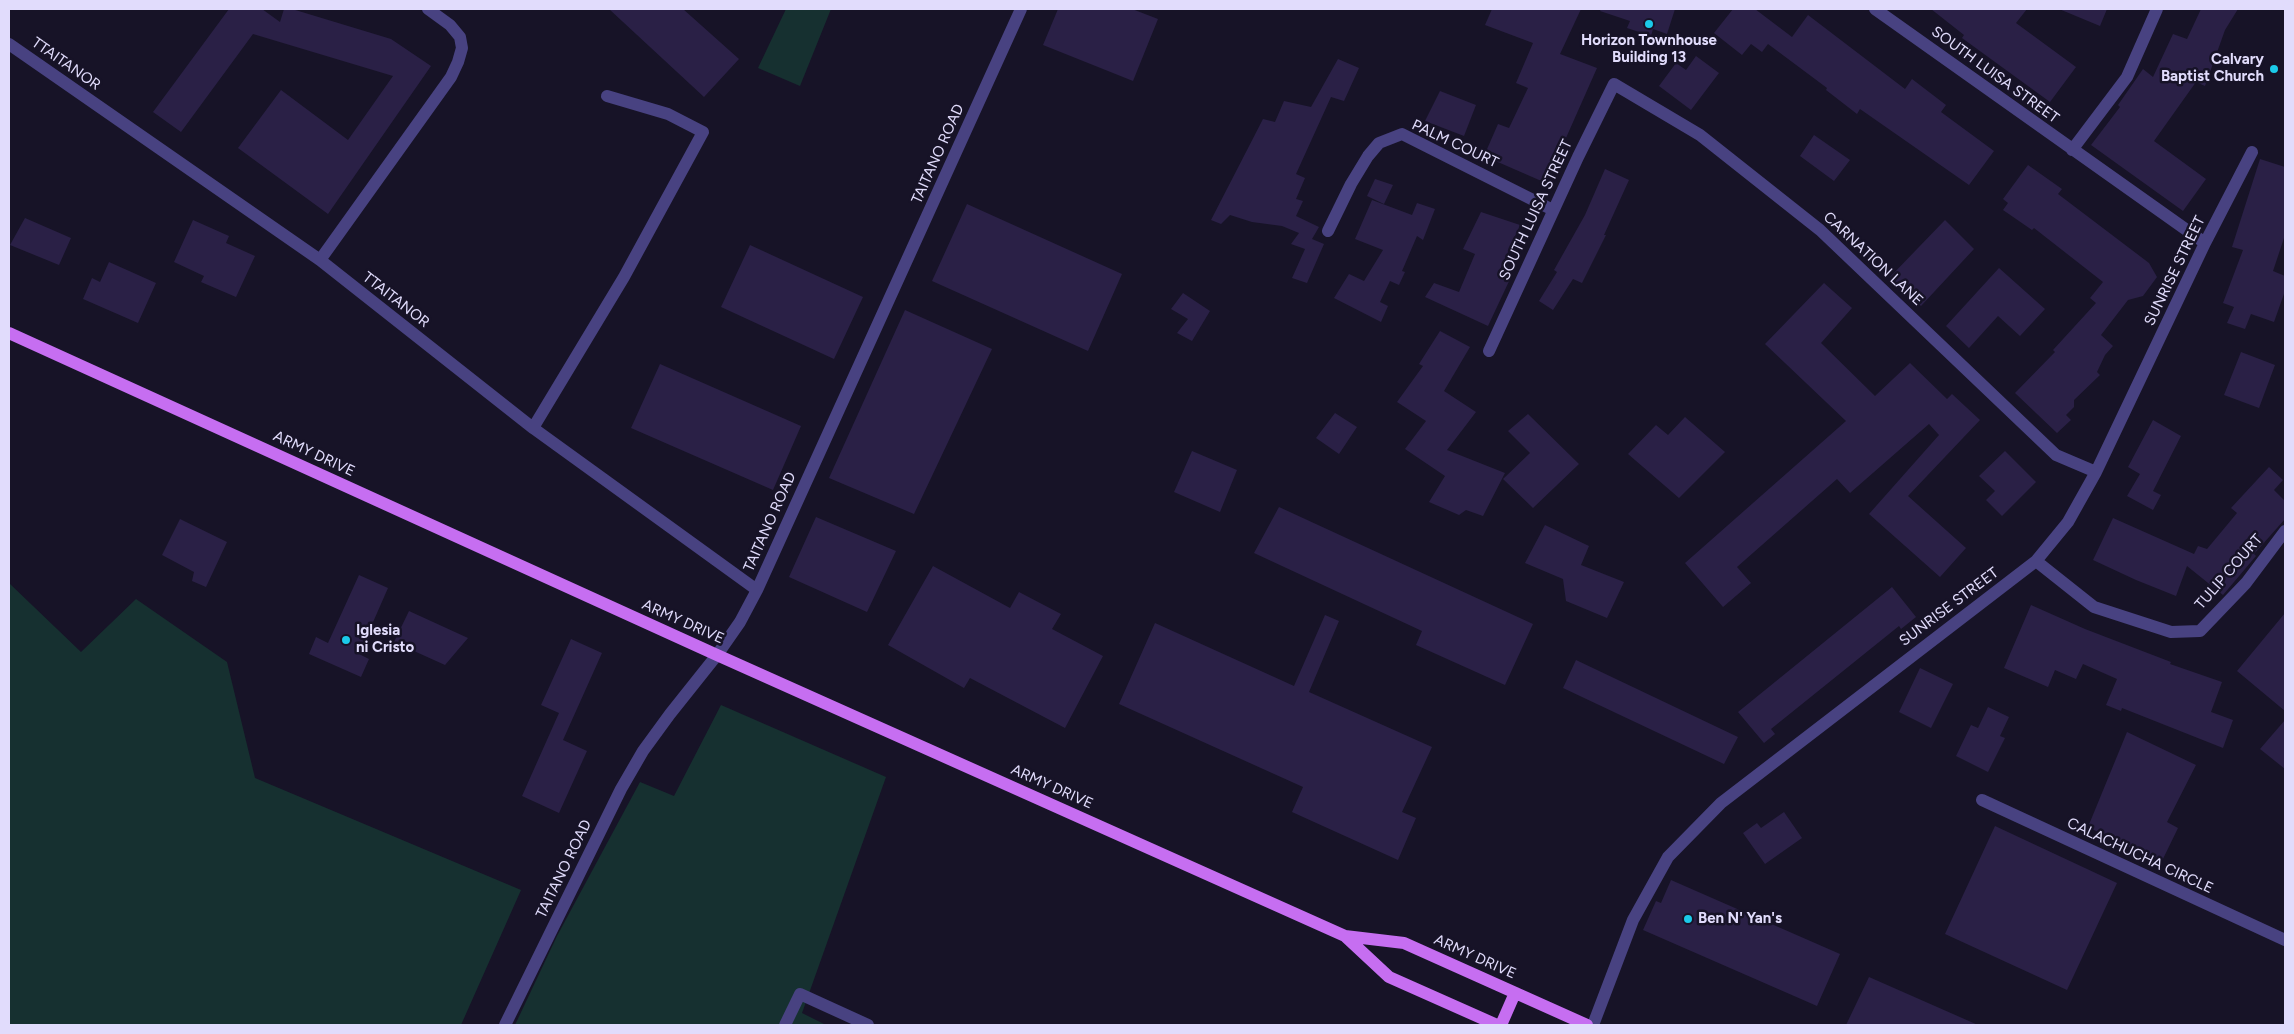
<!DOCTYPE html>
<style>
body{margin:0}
#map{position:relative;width:2294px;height:1034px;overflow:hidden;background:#171327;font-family:Figtree,sans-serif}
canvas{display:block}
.frame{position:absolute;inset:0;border:10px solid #e1dcfc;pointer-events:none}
</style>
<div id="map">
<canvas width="2294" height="1034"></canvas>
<div class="frame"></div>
</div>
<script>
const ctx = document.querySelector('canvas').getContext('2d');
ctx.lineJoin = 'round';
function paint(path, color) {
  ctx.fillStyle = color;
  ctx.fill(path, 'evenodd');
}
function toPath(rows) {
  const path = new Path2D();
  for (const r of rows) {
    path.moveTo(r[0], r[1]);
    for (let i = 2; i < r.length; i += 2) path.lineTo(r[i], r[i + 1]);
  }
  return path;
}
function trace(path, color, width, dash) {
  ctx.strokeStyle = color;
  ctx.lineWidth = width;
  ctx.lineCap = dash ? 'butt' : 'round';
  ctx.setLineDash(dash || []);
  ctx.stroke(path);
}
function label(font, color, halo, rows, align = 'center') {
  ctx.font = font + ' Figtree,sans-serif';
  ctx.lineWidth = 5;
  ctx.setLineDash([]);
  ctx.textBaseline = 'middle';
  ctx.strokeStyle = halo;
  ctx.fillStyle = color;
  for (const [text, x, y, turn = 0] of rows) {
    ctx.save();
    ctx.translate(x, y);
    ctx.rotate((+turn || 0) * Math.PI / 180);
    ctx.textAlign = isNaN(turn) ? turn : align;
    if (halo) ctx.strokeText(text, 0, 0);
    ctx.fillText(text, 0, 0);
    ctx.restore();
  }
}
const green = toPath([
 [786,9,831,9,800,86,758,68],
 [9,583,81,652,136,599,227,662,255,778,521,890,461,1025,9,1025],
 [721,705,886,777,802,1013,826,1025,515,1025,557,936,640,782,674,796]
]);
const building = toPath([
 [229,9,262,9,280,22,284,9,292,9,391,39,431,66,328,214,238,148,281,90,348,140,393,76,253,34,181,132,153,112],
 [609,9,683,9,739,59,704,97],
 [1058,9,1132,9,1158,19,1133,81,1043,45],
 [1492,9,1581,9,1560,54,1597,68,1546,183,1484,156,1498,124,1509,128,1528,88,1516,83,1533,43,1485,25],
 [1601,9,1675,9,1667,34,1653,29,1651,36,1627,28,1630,21,1600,11],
 [1733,9,1755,9,1792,37,1808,15,1905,89,1912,79,1946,105,1941,112,1994,151,1969,185,1860,109,1857,114,1826,90,1827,88,1768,44,1762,52,1751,44,1742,55,1714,33],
 [1931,9,2027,9,2016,23,2076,67,2050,102,1962,38,1964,35],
 [2059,9,2107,9,2100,26],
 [2201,9,2238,9,2225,30,2205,86,2196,82,2154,141,2206,179,2183,211,2091,145,2120,107,2118,105,2143,69,2153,77,2173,34,2187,39],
 [1696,56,1719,73,1691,110,1659,86,1676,63,1686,70],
 [1338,59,1359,68,1344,101,1331,97,1296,174,1305,178,1296,199,1303,201,1296,216,1319,227,1312,239,1324,244,1307,283,1292,278,1305,249,1291,244,1299,233,1282,226,1252,222,1230,215,1221,224,1211,220,1263,119,1275,122,1284,101,1311,107],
 [1440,91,1476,105,1464,136,1425,121],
 [1814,135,1850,160,1834,181,1800,156],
 [2260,159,2285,167,2285,235,2273,271,2285,276,2285,291,2274,322,2251,314,2245,329,2227,323,2234,307,2223,303,2243,250,2232,247],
 [2028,165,2062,189,2058,194,2149,263,2157,277,2143,296,2128,300,2101,335,2113,346,2105,355,2097,372,2100,375,2074,400,2074,407,2066,415,2071,420,2057,433,2015,393,2055,352,2053,350,2096,303,2090,298,2103,282,2034,228,2032,230,2003,210,2008,203,2003,199],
 [1605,169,1629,180,1604,235,1606,235,1582,283,1573,279,1553,310,1539,301,1557,272,1554,270,1585,215],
 [1375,179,1393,185,1384,204,1367,196],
 [1372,200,1412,215,1417,203,1435,209,1423,240,1417,236,1402,271,1405,272,1399,285,1390,281,1380,302,1388,306,1381,322,1334,298,1349,274,1364,281,1383,250,1355,239],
 [967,204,1122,274,1088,351,932,281],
 [1481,212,1520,225,1499,272,1511,277,1488,326,1425,297,1434,283,1459,292,1475,254,1463,249],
 [25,218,71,238,59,265,10,245],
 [193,220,229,236,226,243,255,256,236,297,201,282,204,276,174,262],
 [1945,220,1974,249,1921,306,1890,277],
 [750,245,863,297,834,359,721,307],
 [109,262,156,283,138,323,83,299,92,278,100,282],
 [1999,268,2045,309,2020,336,1998,316,1969,348,1946,326],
 [1824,283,1852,308,1821,343,1875,396,1910,363,1947,399,1952,394,1980,420,1908,496,1966,548,1940,577,1869,514,1939,435,1929,424,1850,493,1837,479,1737,567,1751,583,1723,607,1685,563,1846,421,1765,344],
 [1183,293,1210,311,1192,341,1177,333,1188,319,1171,309],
 [905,310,992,349,914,514,829,478],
 [1440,331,1470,347,1444,391,1476,412,1447,450,1505,473,1483,516,1466,510,1459,515,1429,502,1445,476,1405,449,1426,421,1397,402,1423,366,1419,364],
 [2241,352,2275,365,2259,408,2224,395],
 [660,364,801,426,773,490,631,428],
 [1335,413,1357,427,1339,454,1316,438],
 [1528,414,1579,464,1533,508,1503,479,1530,453,1508,431],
 [1685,417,1725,452,1679,498,1628,454,1656,425,1668,435],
 [2153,420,2181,436,2153,491,2161,495,2153,510,2127,496,2140,474,2128,467],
 [1192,451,1237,470,1220,512,1174,492],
 [2005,451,2036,482,2002,516,1986,500,1995,491,1979,476],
 [2269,467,2283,480,2274,490,2285,501,2285,519,2254,554,2256,556,2223,595,2187,566,2176,596,2136,580,2093,560,2113,518,2194,554,2198,546,2207,549,2237,513,2231,508],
 [1279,507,1533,624,1505,685,1416,645,1422,631,1254,553],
 [816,517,896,551,867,612,789,577],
 [180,519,227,542,206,587,192,581,194,572,162,555],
 [1545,525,1589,546,1581,565,1624,582,1607,618,1566,601,1563,579,1525,563],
 [933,566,1010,608,1019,592,1061,614,1052,629,1103,656,1065,728,970,678,964,688,888,645],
 [359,575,388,588,359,654,369,659,361,677,309,654,316,637,328,643],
 [1892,587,1916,617,1901,629,1899,626,1771,729,1775,734,1764,743,1738,712],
 [2031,605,2085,629,2171,662,2170,664,2222,682,2211,712,2233,720,2223,748,2122,708,2121,711,2106,705,2117,679,2083,664,2076,679,2055,670,2048,687,2004,668],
 [409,611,468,638,445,665,394,642],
 [2285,613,2285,711,2237,671],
 [1325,615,1339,621,1309,692,1432,747,1402,812,1416,818,1398,860,1292,812,1303,787,1119,704,1155,623,1294,686],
 [571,639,602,653,563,740,587,751,559,813,522,796,559,713,541,705],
 [1576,660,1738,737,1724,764,1563,688],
 [1920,668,1953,684,1931,728,1899,712],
 [1988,707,2009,717,2000,736,2005,738,1988,772,1956,756,1971,725,1978,728],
 [2285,720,2285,769,2260,749],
 [2127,732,2196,765,2167,822,2178,828,2161,863,2088,827],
 [1784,812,1802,838,1765,864,1743,833,1757,823,1761,828],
 [1995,826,2117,883,2067,990,1945,934],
 [1671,880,1840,954,1817,1006,1643,930,1656,901,1661,903],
 [1869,977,1978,1025,1846,1025]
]);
const minor = toPath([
 [1875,9,2205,243],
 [9,44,320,260,533,428,757,590],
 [2072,150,2127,77,2157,9],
 [1328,231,1351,184,1368,156,1379,143,1402,134,1553,210],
 [320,260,451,77,458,62,462,48,460,37,450,25,428,9],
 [1489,351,1578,157,1614,84,1700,135,1820,230,2056,455,2096,472],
 [533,428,624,277,703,132,668,114,607,96],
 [2036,561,2094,607,2171,632,2200,631,2246,583,2285,531],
 [1982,800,2285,940],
 [505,1025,621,789,643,751,670,714,717,655,740,622,757,590,1021,9],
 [785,1025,800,994,868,1025],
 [1593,1025,1633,920,1668,857,1721,803,2036,561,2068,522,2096,472,2205,243,2252,152]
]);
const major = toPath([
 [9,333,717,655,1345,936,1404,943,1587,1025],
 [1345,936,1389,977,1497,1025],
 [1501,1025,1515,993]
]);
const markers = [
 [1649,24,5,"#1bcae9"],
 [2274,69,5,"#1bcae9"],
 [346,640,5,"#1bcae9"],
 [1688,919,5,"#1bcae9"]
];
const poiNames = [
 ["Horizon Townhouse",1649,41,"center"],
 ["Building 13",1649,58,"center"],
 ["Calvary",2264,60,"right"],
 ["Baptist Church",2264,77,"right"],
 ["Iglesia",356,631],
 ["ni Cristo",356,648],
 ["Ben N' Yan's",1698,919]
];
const streetNames = [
 ["TTAITANOR",66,64,35],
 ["SOUTH LUISA STREET",1995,75,36],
 ["PALM COURT",1455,144,25],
 ["TAITANO ROAD",938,154,-66],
 ["SOUTH LUISA STREET",1536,210,-65],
 ["CARNATION LANE",1873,259,43],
 ["SUNRISE STREET",2175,271,-64],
 ["TTAITANOR",396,300,38],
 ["ARMY DRIVE",314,454,25],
 ["TAITANO ROAD",770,522,-66],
 ["TULIP COURT",2229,572,-49],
 ["SUNRISE STREET",1949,607,-37],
 ["ARMY DRIVE",683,622,24],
 ["ARMY DRIVE",1052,787,24],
 ["CALACHUCHA CIRCLE",2140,856,25],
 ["TAITANO ROAD",564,869,-64],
 ["ARMY DRIVE",1475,957,24]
];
paint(green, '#163030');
paint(building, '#2a2046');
trace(minor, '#484281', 12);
trace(major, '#c66ef1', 12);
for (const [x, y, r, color] of markers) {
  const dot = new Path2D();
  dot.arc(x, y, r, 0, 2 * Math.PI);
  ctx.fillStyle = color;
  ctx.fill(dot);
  trace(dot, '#171327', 2);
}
label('bold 15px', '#e1dcfc', '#171327', poiNames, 'left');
label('15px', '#e1dcfc', '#171327', streetNames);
</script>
